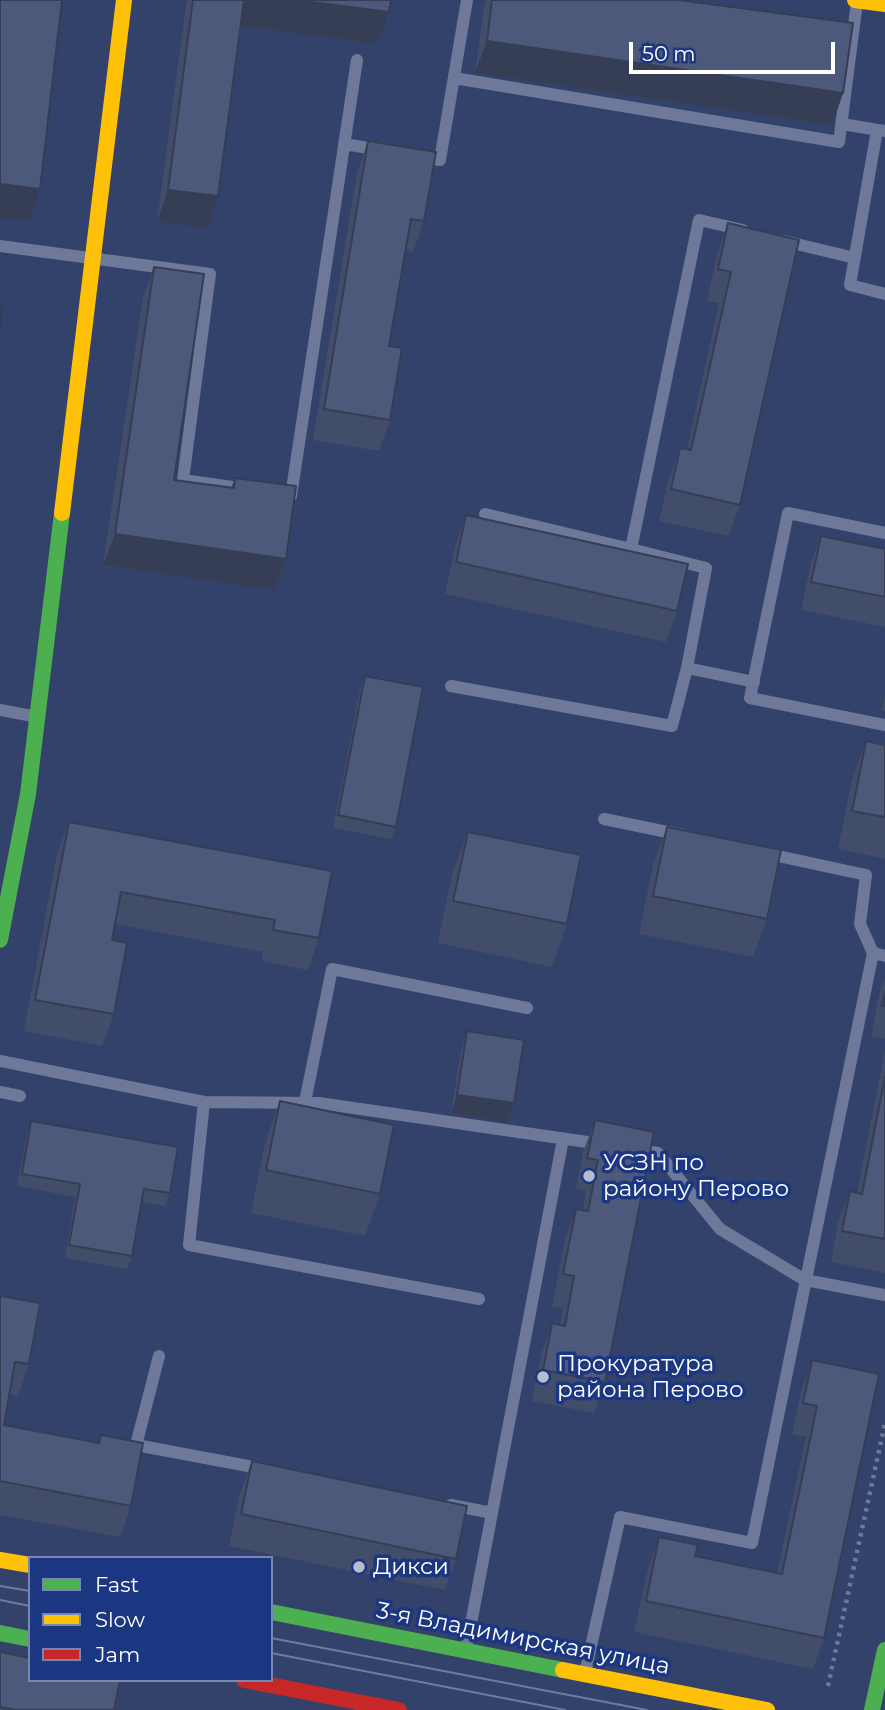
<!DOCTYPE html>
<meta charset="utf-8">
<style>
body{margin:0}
#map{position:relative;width:885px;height:1710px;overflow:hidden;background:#33426b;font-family:Montserrat,sans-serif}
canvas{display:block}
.legend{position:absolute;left:28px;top:1556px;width:245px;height:126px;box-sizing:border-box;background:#1c3782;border:2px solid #7787b4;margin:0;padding:9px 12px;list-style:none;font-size:21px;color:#fff}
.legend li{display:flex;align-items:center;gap:14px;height:35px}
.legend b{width:35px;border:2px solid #7787b4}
.scale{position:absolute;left:629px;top:42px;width:206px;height:32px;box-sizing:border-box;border:4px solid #fff;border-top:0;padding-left:9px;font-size:21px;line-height:24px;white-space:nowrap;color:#fff;-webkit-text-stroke:5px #1c3782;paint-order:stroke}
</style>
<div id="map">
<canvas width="885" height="1710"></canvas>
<ul class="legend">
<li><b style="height:9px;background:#4caf50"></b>Fast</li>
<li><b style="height:9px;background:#ffc107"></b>Slow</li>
<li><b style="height:9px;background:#c62828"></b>Jam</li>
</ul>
<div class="scale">50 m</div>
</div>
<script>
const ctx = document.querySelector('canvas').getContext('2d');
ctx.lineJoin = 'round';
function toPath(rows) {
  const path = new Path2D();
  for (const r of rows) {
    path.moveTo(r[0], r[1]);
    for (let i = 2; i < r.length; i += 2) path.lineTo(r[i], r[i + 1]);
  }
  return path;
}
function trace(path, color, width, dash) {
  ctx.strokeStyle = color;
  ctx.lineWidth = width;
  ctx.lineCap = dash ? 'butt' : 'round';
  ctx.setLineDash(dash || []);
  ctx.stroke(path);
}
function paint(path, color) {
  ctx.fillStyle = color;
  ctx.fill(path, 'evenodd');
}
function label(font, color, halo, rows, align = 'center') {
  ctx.font = font + ' Montserrat,sans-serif';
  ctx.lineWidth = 7;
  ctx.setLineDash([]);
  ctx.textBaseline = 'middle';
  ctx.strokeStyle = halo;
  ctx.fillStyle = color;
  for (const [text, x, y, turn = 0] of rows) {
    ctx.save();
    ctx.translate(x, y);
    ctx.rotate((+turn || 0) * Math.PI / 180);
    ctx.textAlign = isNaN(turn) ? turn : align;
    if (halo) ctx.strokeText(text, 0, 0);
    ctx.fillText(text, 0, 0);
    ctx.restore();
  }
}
const path = toPath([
 [828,1686,885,1423]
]);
const lane = toPath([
 [454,78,839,142,857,2],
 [842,124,885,131],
 [877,130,850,285,885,294],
 [344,144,381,150],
 [420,156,440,160,467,0],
 [784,241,855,258],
 [0,246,210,274,183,480,246,489],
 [285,495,291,496,357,60],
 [485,514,631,549,699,220,743,230],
 [885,533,788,513,750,698,885,725],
 [631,549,706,568,687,668,754,682],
 [451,686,672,726,687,668],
 [0,710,38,717],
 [604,819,682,835],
 [764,853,866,875,860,924,873,953],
 [0,1061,204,1102,319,1103,601,1144],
 [0,1092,20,1096],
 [204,1102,189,1245,479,1299],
 [305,1102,332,969,527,1008],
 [633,1149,658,1153,720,1229,805,1280,885,1295],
 [159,1356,136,1445,264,1469],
 [451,1505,492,1513],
 [466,1650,563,1139],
 [585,1673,620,1517,752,1543,873,953,885,956]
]);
const fast = toPath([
 [0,940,28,794,62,513],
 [271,1612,563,1670],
 [0,1633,30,1639],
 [872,1710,885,1650]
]);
const slow = toPath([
 [855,0,885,4],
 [62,513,124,0],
 [0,1560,30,1565],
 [563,1670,767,1710]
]);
const jam = toPath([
 [244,1680,399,1710]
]);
const tram = toPath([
 [0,1586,30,1591],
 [0,1600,30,1606],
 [271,1638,647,1710],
 [271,1653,565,1710]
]);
const wall = toPath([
 [187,0,391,0,378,44,241,26,218,196,207,228,157,221,186,5],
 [486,0,679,0,843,93,832,125,475,73,484,7],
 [368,141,424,221,413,252,405,251,389,346,390,420,379,451,313,440,357,173],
 [728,223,799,240,740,505,728,536,659,521,669,479,680,448,687,449,719,303,707,301,717,255],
 [154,267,174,480,231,488,235,478,286,559,274,590,103,565,143,298],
 [466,515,677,611,666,642,445,594,455,547],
 [821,536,885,549,885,627,801,610,811,563],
 [365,676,396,827,391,839,333,828,360,689],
 [885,695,885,711,882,711],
 [866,741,885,745,885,859,838,849,852,780],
 [69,822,319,938,308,970,262,961,263,952,115,924,112,940,114,1014,102,1046,24,1031,57,853],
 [667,827,767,919,753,957,639,934,653,865],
 [468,832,567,924,552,967,438,943,452,874],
 [885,979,885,1039,871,1037,879,995],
 [467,1031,507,1122,451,1114,461,1049],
 [885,1050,885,1273,831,1262,838,1222,850,1191,857,1193],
 [280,1101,380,1194,365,1236,251,1213,265,1143],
 [595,1120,654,1132,605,1382,594,1413,532,1401,541,1355,552,1323,560,1325,563,1308,552,1306,565,1240,576,1209,583,1210,586,1191,576,1189,583,1152],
 [31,1121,170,1193,165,1206,142,1202,132,1256,127,1269,65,1258,75,1197,17,1186,27,1133],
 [0,1296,29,1364,18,1396,9,1394,4,1425,98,1443,101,1435,131,1506,120,1537,0,1515],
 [812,1360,879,1374,824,1638,813,1669,634,1632,648,1568,659,1537,695,1556,777,1573,806,1437,792,1434,801,1392],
 [252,1461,456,1559,445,1590,229,1546,240,1493],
 [0,1652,114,1710,0,1710]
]);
const shadedWall = toPath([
 [243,0,296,0,389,12,378,44,234,25],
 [487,41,843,93,832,125,475,73],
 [0,184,40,189,29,220,0,217],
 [168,190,218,196,207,228,157,221],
 [115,534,286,559,274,590,103,565],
 [457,1095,514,1103,507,1122,451,1114]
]);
const building = toPath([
 [0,0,62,0,40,189,0,184,0,0],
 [193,0,244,0,218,196,168,190,193,0],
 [296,0,391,0,389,12,296,0],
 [492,0,679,0,853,23,843,93,487,41,492,0],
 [368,141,436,152,424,221,411,219,389,346,402,348,390,420,324,409,368,141],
 [728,223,799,240,740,505,671,489,680,448,691,450,731,272,718,269,728,223],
 [154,267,204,274,174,480,234,488,235,478,296,486,286,559,115,534,154,267],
 [0,309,2,310,0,329,0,309],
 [466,515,688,564,677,611,456,562,466,515],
 [821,536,885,549,885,597,811,582,821,536],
 [365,676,423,687,396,827,338,815,365,676],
 [866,741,885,745,885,817,852,811,866,741],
 [69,822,332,871,319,938,273,930,275,920,121,892,112,940,127,943,114,1014,35,1000,69,822],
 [667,827,781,850,767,919,653,896,667,827],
 [468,832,581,855,567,924,453,901,468,832],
 [885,992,885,1006,882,1005,885,992],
 [467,1031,524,1040,514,1103,457,1095,467,1031],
 [885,1077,885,1239,842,1231,850,1191,862,1194,885,1077],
 [280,1101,394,1125,380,1194,266,1170,280,1101],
 [595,1120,654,1132,605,1382,543,1370,552,1323,565,1326,574,1276,563,1274,576,1209,588,1211,598,1160,587,1158,595,1120],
 [31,1121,178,1147,170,1193,144,1189,132,1256,69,1245,80,1184,22,1174,31,1121],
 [0,1296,40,1303,29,1364,15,1362,4,1425,99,1443,101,1435,143,1443,131,1506,0,1481,0,1296],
 [812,1360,879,1374,824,1638,646,1601,659,1537,698,1545,695,1556,782,1574,817,1406,803,1403,812,1360],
 [252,1461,467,1506,456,1559,241,1514,252,1461],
 [0,1652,30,1658,30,1680,120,1680,114,1710,16,1710,0,1707,0,1652]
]);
const markers = [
 [589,1176,7,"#b8bdcb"],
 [543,1377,7,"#b8bdcb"],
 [359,1567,7,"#b8bdcb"]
];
const poiNames = [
 ["УСЗН по",603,1163],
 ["району Перово",603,1189],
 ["Прокуратура",557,1364],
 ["района Перово",557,1390],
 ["Дикси",373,1567]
];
const streetNames = [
 ["3-я Владимирская улица",523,1639,11]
];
trace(path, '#6e7999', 4.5, [3.5, 5]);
trace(lane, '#6e7999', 12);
trace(fast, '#4caf50', 16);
trace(slow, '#ffc107', 16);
trace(jam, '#c62828', 16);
trace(tram, '#6f7b99', 2);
paint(wall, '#424d69');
paint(shadedWall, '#363e55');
paint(building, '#4d597a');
trace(building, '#363e55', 2);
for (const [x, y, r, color] of markers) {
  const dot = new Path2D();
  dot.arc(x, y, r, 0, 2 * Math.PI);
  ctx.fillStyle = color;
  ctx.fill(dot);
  trace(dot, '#1c3782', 2.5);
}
label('23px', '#fff', '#1c3782', poiNames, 'left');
label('23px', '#fff', '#1c3782', streetNames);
</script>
